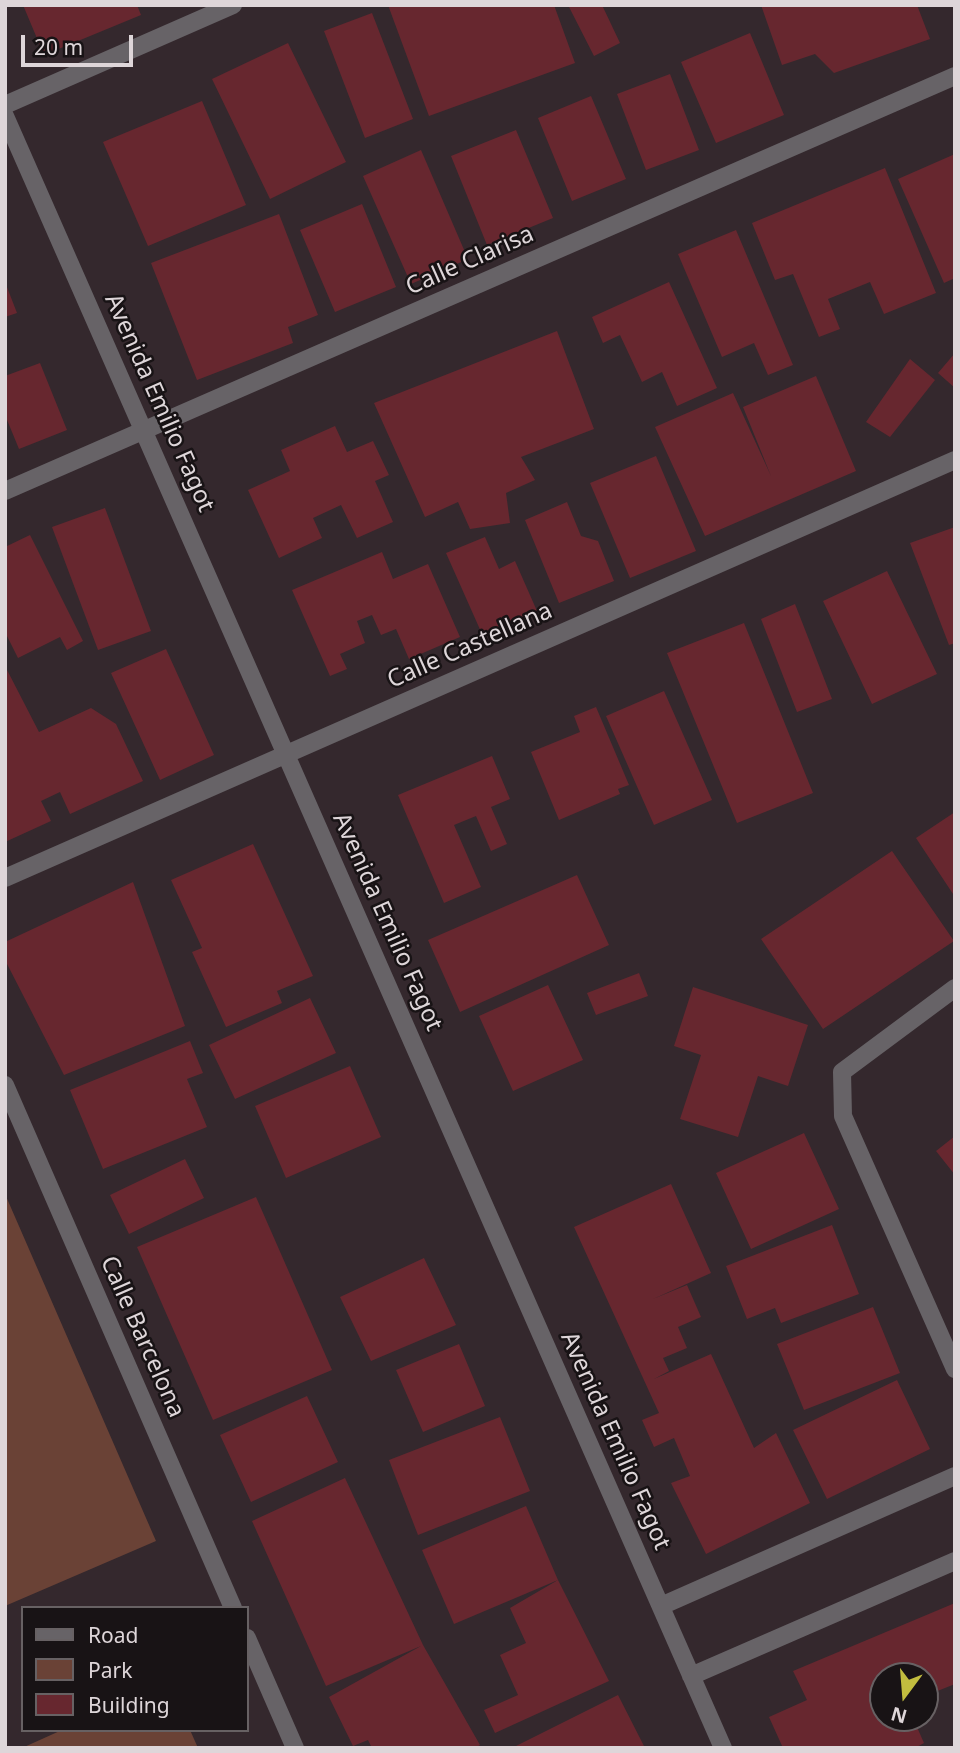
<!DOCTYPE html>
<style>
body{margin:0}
#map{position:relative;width:960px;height:1753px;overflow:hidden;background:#34282d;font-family:"Noto Sans",sans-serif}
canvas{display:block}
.frame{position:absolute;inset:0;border:7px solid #ded6d9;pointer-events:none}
.legend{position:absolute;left:21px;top:1606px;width:228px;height:126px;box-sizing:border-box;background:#181315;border:2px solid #676163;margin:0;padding:9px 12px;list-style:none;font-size:21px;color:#ded6d9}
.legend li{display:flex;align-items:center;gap:14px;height:35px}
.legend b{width:35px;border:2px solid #676163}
.north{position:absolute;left:869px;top:1662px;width:70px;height:70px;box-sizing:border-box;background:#181315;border:2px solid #676163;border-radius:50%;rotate:196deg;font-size:19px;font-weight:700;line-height:28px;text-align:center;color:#ded6d9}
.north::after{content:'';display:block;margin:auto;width:24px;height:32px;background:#c2bd3f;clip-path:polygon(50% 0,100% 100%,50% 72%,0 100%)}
.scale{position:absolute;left:21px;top:35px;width:112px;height:32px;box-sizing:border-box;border:4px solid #ded6d9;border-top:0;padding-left:9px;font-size:21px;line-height:24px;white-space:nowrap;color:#ded6d9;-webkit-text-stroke:5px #181315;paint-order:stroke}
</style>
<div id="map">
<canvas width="960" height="1753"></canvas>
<div class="frame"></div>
<ul class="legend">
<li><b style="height:9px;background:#676367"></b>Road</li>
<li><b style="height:19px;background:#6a4236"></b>Park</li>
<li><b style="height:19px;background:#67272f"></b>Building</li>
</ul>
<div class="north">N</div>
<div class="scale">20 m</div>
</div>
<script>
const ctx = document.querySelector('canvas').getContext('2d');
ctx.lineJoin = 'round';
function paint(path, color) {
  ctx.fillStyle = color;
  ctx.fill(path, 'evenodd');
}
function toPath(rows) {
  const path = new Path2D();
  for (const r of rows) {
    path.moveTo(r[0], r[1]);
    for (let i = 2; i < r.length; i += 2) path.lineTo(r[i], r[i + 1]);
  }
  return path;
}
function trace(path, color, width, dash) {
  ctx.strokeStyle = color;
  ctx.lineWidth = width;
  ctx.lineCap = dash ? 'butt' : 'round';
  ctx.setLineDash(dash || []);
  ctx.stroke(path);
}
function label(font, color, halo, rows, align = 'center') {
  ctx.font = font + ' "Noto Sans",sans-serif';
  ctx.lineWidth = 5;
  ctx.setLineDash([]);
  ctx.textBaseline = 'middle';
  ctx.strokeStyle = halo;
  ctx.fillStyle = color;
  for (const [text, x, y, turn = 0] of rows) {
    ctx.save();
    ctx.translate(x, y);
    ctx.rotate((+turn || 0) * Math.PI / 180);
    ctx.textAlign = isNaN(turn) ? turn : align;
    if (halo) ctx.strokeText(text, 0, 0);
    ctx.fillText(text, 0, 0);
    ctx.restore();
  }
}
const green = toPath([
 [5,1194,156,1541,5,1606],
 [62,1730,190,1730,198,1748,22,1748]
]);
const building = toPath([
 [23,5,137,5,141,15,44,55],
 [388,5,554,5,575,63,429,116],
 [568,5,602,5,620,43,594,56],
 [761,5,917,5,930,39,834,73,815,54,782,65],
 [372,13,413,119,365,138,324,31],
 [750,33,784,115,716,143,681,62],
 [288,43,346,162,270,199,212,79],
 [670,74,699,150,646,170,617,94],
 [591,96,626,179,572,201,538,118],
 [202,101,246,205,148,246,103,142],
 [516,130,553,218,487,245,451,156],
 [421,150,468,259,411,284,363,176],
 [955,154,955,278,944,283,898,179],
 [885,168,936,293,884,314,870,282,828,299,840,329,819,337,793,274,775,280,752,223],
 [362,204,396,287,335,312,300,230],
 [279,214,318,315,288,327,293,343,197,380,151,263],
 [736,230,793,365,768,375,754,343,722,357,678,254],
 [5,282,17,313,5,317],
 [669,282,717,388,677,406,662,372,642,382,620,335,603,343,592,317],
 [557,331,594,429,521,457,535,480,506,493,510,523,470,529,458,502,425,517,374,403],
 [955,353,955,388,938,373],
 [910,359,935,380,890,437,866,422],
 [40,363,67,430,19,449,5,415,5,376],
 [816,376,856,471,705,536,655,427,733,393,771,476,743,407],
 [335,426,347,452,373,441,389,475,375,481,393,522,357,538,341,505,313,518,322,538,279,558,248,490,290,471,281,450],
 [656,456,696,551,630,578,590,483],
 [567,502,581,536,598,541,614,581,559,603,525,520],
 [105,508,151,631,98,650,52,527],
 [955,527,955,643,949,645,910,543],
 [30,535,83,641,67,650,60,637,18,658,5,632,5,547],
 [485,537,499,569,515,561,537,611,482,634,446,553],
 [382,552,393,579,428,564,460,637,409,659,396,629,381,635,372,615,357,621,365,643,340,654,347,669,330,676,292,590],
 [887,571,937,674,872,704,823,601],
 [795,604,832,699,797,712,761,619],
 [744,623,813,793,737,823,667,653],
 [166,649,214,755,160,780,111,673],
 [5,666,39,732,91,708,116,724,143,781,70,814,60,792,41,801,51,821,5,842],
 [664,691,712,800,654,825,606,716],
 [596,707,629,785,618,789,620,794,559,820,531,752,580,732,574,716],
 [492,756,510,799,491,807,507,844,491,851,476,816,454,825,481,887,444,903,398,795],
 [955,812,955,897,916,838],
 [253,844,313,976,277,991,282,1003,226,1027,192,952,202,948,171,880],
 [892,851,954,941,823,1029,761,939],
 [577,875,609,945,460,1012,428,940],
 [133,882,185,1026,64,1075,5,960,5,942],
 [639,973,648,996,596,1015,587,993],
 [548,985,583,1060,513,1091,479,1016],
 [693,987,808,1025,788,1086,758,1076,738,1137,680,1119,701,1055,674,1046],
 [310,998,336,1053,235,1099,209,1045],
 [190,1041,203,1073,187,1079,207,1127,103,1169,70,1090],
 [350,1066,381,1137,286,1178,255,1106],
 [804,1133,839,1209,751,1249,716,1173],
 [955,1136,955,1175,936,1151],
 [185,1159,204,1198,129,1234,110,1195],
 [671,1184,711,1273,653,1299,687,1285,701,1317,678,1327,687,1348,663,1358,669,1371,654,1379,711,1354,754,1448,776,1433,810,1503,706,1554,671,1483,690,1476,674,1438,654,1447,642,1420,659,1413,574,1227],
 [256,1197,332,1370,213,1420,137,1247],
 [832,1225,859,1294,781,1323,775,1308,747,1319,726,1266],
 [424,1258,456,1325,371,1361,340,1297],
 [873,1307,900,1373,804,1410,777,1344],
 [459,1344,485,1406,423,1432,396,1370],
 [897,1380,930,1449,827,1499,793,1430],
 [307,1396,338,1462,251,1502,220,1435],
 [500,1417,530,1491,418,1535,389,1460],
 [345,1478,423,1645,480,1745,475,1748,372,1748,368,1740,353,1746,329,1697,421,1646,326,1686,252,1521],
 [526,1506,558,1580,454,1624,422,1550],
 [558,1580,609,1681,495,1733,484,1710,518,1695,500,1655,526,1643,510,1608],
 [955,1603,955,1684,925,1696,925,1676,883,1676,883,1718,913,1718,924,1743,915,1748,783,1748,769,1717,807,1700,793,1671],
 [618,1695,645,1748,512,1748]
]);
const minor = toPath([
 [5,105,233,5],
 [5,116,723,1748],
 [5,491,955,76],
 [5,878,955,460],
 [955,988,842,1072,843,1116,955,1369],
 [5,1085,233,1608],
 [661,1606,955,1476],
 [247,1638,295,1748],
 [691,1676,955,1561]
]);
const streetNames = [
 ["Calle Clarisa",470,261,-24],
 ["Avenida Emilio Fagot",159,403,66],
 ["Calle Castellana",470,646,-24],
 ["Avenida Emilio Fagot",387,922,66],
 ["Calle Barcelona",142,1337,66],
 ["Avenida Emilio Fagot",615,1441,66]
];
paint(green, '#6a4236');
paint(building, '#67272f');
trace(minor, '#676367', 18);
label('24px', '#ded6d9', '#181315', streetNames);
</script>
